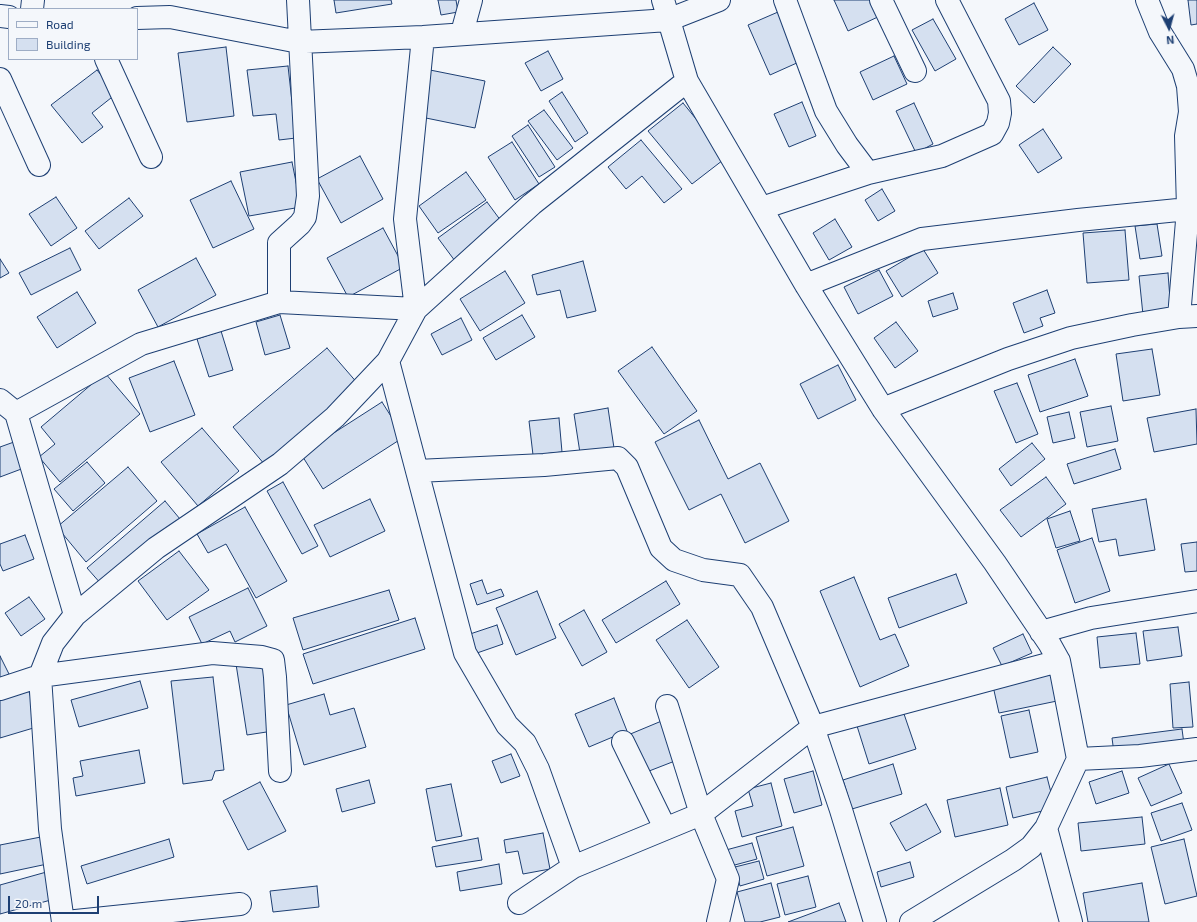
<!DOCTYPE html>
<style>
body{margin:0}
#map{position:relative;width:1197px;height:922px;overflow:hidden;background:#f4f7fb;font-family:"Exo 2",sans-serif}
canvas{display:block}
.legend{position:absolute;left:8px;top:8px;width:130px;height:52px;box-sizing:border-box;background:#f4f7fb;border:1px solid #9eadc5;margin:0;padding:5px 7px;list-style:none;font-size:12px;color:#1d3f73}
.legend li{display:flex;align-items:center;gap:8px;height:20px}
.legend b{width:20px;border:1px solid #9eadc5}
.north{position:absolute;left:1149px;top:8px;width:40px;height:40px;-webkit-text-stroke:3px #f4f7fb;paint-order:stroke;rotate:174deg;font-size:11px;font-weight:700;line-height:16px;text-align:center;color:#1d3f73}
.north::after{content:'';display:block;margin:auto;width:14px;height:18px;background:#1d3f73;clip-path:polygon(50% 0,100% 100%,50% 72%,0 100%)}
.scale{position:absolute;left:8px;top:896px;width:91px;height:18px;box-sizing:border-box;border:2px solid #1d3f73;border-top:0;padding-left:5px;font-size:12px;line-height:14px;white-space:nowrap;color:#1d3f73;-webkit-text-stroke:3px #f4f7fb;paint-order:stroke}
</style>
<div id="map">
<canvas width="1197" height="922"></canvas>
<ul class="legend">
<li><b style="height:5px;background:#f4f7fb"></b>Road</li>
<li><b style="height:11px;background:#d5e0f0"></b>Building</li>
</ul>
<div class="north">N</div>
<div class="scale">20 m</div>
</div>
<script>
const ctx = document.querySelector('canvas').getContext('2d');
ctx.lineJoin = 'round';
function paint(path, color) {
  ctx.fillStyle = color;
  ctx.fill(path, 'evenodd');
}
function toPath(rows) {
  const path = new Path2D();
  for (const r of rows) {
    path.moveTo(r[0], r[1]);
    for (let i = 2; i < r.length; i += 2) path.lineTo(r[i], r[i + 1]);
  }
  return path;
}
function trace(path, color, width, dash) {
  ctx.strokeStyle = color;
  ctx.lineWidth = width;
  ctx.lineCap = dash ? 'butt' : 'round';
  ctx.setLineDash(dash || []);
  ctx.stroke(path);
}
const building = toPath([
 [334,0,391,0,392,4,336,13,334,0],
 [438,0,456,0,458,12,441,15,438,0],
 [834,0,875,0,882,15,848,31,834,0],
 [1188,0,1197,0,1197,24,1191,25,1188,0],
 [1034,3,1048,30,1019,45,1005,19,1034,3],
 [778,12,799,62,770,75,748,25,778,12],
 [933,19,956,59,935,71,912,30,933,19],
 [226,47,234,116,187,122,178,53,226,47],
 [1053,47,1071,64,1034,103,1016,86,1053,47],
 [548,51,563,79,541,91,525,63,548,51],
 [894,56,907,84,873,100,860,72,894,56],
 [288,66,296,138,279,140,276,114,253,116,247,70,288,66],
 [97,70,116,94,92,113,103,127,82,143,51,105,97,70],
 [430,70,485,81,475,128,421,117,430,70],
 [562,92,588,133,575,142,549,101,562,92],
 [802,102,816,136,789,147,774,114,802,102],
 [683,103,727,157,692,184,648,131,683,103],
 [914,103,933,144,916,153,896,111,914,103],
 [544,110,573,148,557,160,528,121,544,110],
 [528,125,555,167,539,177,512,136,528,125],
 [1043,129,1062,158,1038,173,1019,145,1043,129],
 [641,140,682,189,664,203,642,176,626,189,608,167,641,140],
 [512,142,539,184,515,200,488,157,512,142],
 [360,156,383,199,341,223,317,179,360,156],
 [292,162,301,207,249,216,240,172,292,162],
 [466,172,486,200,438,233,419,206,466,172],
 [231,181,254,229,213,248,190,200,231,181],
 [882,189,895,211,878,221,865,200,882,189],
 [56,197,77,228,51,246,29,214,56,197],
 [129,198,143,216,99,249,85,231,129,198],
 [487,202,504,225,455,261,438,238,487,202],
 [835,219,852,247,829,260,813,233,835,219],
 [1157,224,1162,256,1140,259,1135,226,1157,224],
 [383,228,404,267,348,297,327,258,383,228],
 [1125,230,1129,280,1087,283,1083,233,1125,230],
 [70,248,81,270,31,295,19,273,70,248],
 [923,249,938,273,902,297,886,271,923,249],
 [196,258,216,295,158,327,138,290,196,258],
 [0,259,9,273,0,278,0,259],
 [583,261,596,311,567,318,560,290,537,295,532,275,583,261],
 [879,270,893,296,858,314,844,287,879,270],
 [505,271,525,303,480,331,460,299,505,271],
 [1168,273,1171,312,1143,315,1139,276,1168,273],
 [1047,290,1055,313,1040,318,1043,326,1024,333,1013,303,1047,290],
 [77,292,96,323,57,348,37,317,77,292],
 [953,293,958,309,933,317,928,301,953,293],
 [280,315,290,348,265,355,256,322,280,315],
 [522,315,535,337,496,360,483,338,522,315],
 [461,318,472,340,442,355,431,334,461,318],
 [896,322,918,351,895,368,874,338,896,322],
 [221,331,233,370,209,377,197,339,221,331],
 [652,347,697,411,664,434,618,371,652,347],
 [327,348,359,385,265,465,233,427,327,348],
 [1152,349,1160,395,1123,401,1116,354,1152,349],
 [1075,359,1088,396,1040,412,1028,375,1075,359],
 [174,361,195,415,150,432,129,378,174,361],
 [838,365,856,400,818,419,800,384,838,365],
 [105,373,140,414,60,482,39,457,55,444,41,427,105,373],
 [1017,383,1038,434,1016,443,994,391,1017,383],
 [382,402,404,437,323,489,301,454,382,402],
 [1111,406,1118,441,1087,447,1080,412,1111,406],
 [608,408,614,448,580,453,574,414,608,408],
 [1196,409,1197,444,1154,452,1147,418,1196,409],
 [1069,412,1075,438,1053,443,1047,417,1069,412],
 [559,418,562,452,533,455,529,421,559,418],
 [699,420,728,479,760,463,789,521,745,543,721,494,689,510,655,442,699,420],
 [202,428,239,471,198,506,161,462,202,428],
 [14,442,24,468,0,477,0,447,14,442],
 [1032,443,1045,459,1011,486,999,469,1032,443],
 [1115,449,1121,469,1074,484,1067,464,1115,449],
 [87,462,105,483,73,511,54,489,87,462],
 [128,467,157,501,86,562,57,527,128,467],
 [1046,477,1066,504,1021,537,1000,510,1046,477],
 [283,482,318,546,302,554,267,491,283,482],
 [370,499,385,531,330,557,314,525,370,499],
 [1146,499,1155,550,1119,556,1116,539,1099,542,1092,509,1146,499],
 [165,501,180,519,102,585,87,568,165,501],
 [245,507,287,581,256,598,226,544,208,553,197,534,245,507],
 [1070,511,1080,541,1056,548,1047,519,1070,511],
 [25,535,34,559,3,571,0,564,0,544,25,535],
 [1092,538,1110,591,1075,603,1057,550,1092,538],
 [1197,542,1197,571,1185,572,1181,544,1197,542],
 [179,551,209,590,167,620,138,581,179,551],
 [956,574,967,603,899,628,888,598,956,574],
 [854,577,880,640,895,634,909,666,860,687,820,591,854,577],
 [482,580,487,594,501,589,504,596,477,605,470,584,482,580],
 [666,581,680,604,616,643,602,620,666,581],
 [248,588,267,626,235,642,230,631,202,644,189,617,248,588],
 [389,590,399,620,303,650,293,618,389,590],
 [537,591,556,638,516,655,496,608,537,591],
 [29,597,45,619,21,636,5,613,29,597],
 [584,610,607,652,582,666,559,624,584,610],
 [415,618,425,649,313,684,303,654,415,618],
 [687,620,719,667,689,688,656,640,687,620],
 [497,625,503,644,477,653,470,634,497,625],
 [1178,627,1182,656,1147,661,1143,631,1178,627],
 [1136,633,1140,664,1100,668,1097,637,1136,633],
 [1023,634,1032,653,1002,666,993,648,1023,634],
 [0,656,9,674,0,679,0,656],
 [263,660,273,731,247,735,236,664,263,660],
 [1052,674,1057,701,999,713,993,686,1052,674],
 [213,677,224,770,215,771,212,780,183,784,171,681,213,677],
 [140,681,148,708,79,727,71,700,140,681],
 [1189,682,1193,727,1173,728,1170,684,1189,682],
 [27,685,40,726,0,738,0,694,27,685],
 [324,694,330,715,354,708,366,747,304,765,286,705,324,694],
 [614,698,627,731,589,747,575,714,614,698],
 [1029,710,1038,752,1010,758,1001,716,1029,710],
 [903,711,916,749,869,764,857,726,903,711],
 [664,720,680,759,644,773,628,735,664,720],
 [1182,729,1184,744,1114,753,1112,738,1182,729],
 [139,750,145,783,76,796,73,778,83,776,80,761,139,750],
 [511,754,520,776,501,783,492,761,511,754],
 [893,764,902,794,852,809,843,780,893,764],
 [1169,764,1182,793,1151,806,1138,778,1169,764],
 [813,771,822,805,794,813,784,779,813,771],
 [1122,771,1129,793,1096,804,1089,782,1122,771],
 [1047,777,1055,808,1013,818,1006,787,1047,777],
 [369,780,375,803,342,812,336,789,369,780],
 [260,782,286,831,248,850,223,801,260,782],
 [771,783,782,826,742,837,735,811,753,806,748,789,771,783],
 [451,784,462,836,436,841,426,789,451,784],
 [1000,788,1008,825,955,837,947,800,1000,788],
 [1182,803,1192,830,1161,841,1151,813,1182,803],
 [926,804,941,832,906,851,890,823,926,804],
 [1142,817,1145,844,1081,851,1078,823,1142,817],
 [793,827,804,866,767,876,756,837,793,827],
 [543,833,550,869,523,874,518,851,506,853,504,840,543,833],
 [46,836,52,863,0,874,0,845,46,836],
 [478,838,482,860,436,867,432,847,478,838],
 [169,839,174,857,87,884,81,866,169,839],
 [1184,839,1197,896,1165,904,1151,847,1184,839],
 [752,843,757,859,731,866,726,850,752,843],
 [759,861,764,879,740,886,735,867,759,861],
 [910,862,914,877,881,887,877,872,910,862],
 [499,864,502,884,460,891,457,872,499,864],
 [50,871,58,898,0,914,0,885,50,871],
 [808,876,816,907,785,915,777,884,808,876],
 [771,883,780,917,760,922,745,922,737,892,771,883],
 [1142,883,1149,922,1088,922,1083,893,1142,883],
 [317,886,319,907,273,912,270,891,317,886],
 [839,903,846,922,788,922,839,903]
]);
const street = toPath([
 [663,0,687,81,806,285,883,409,995,563,1049,643,1059,661,1078,759,1046,828,1031,847,1013,860,911,922],
 [785,0,826,111,847,145,868,173],
 [881,0,915,71],
 [1147,0,1160,32,1183,69,1188,86,1190,112,1186,136,1188,209,1179,317],
 [32,9,33,0],
 [0,16,9,17],
 [137,18,170,17,299,42,423,37,668,20,719,0],
 [462,33,471,0],
 [106,59,151,157],
 [0,79,39,165],
 [762,208,868,173,942,156,992,134,998,123,1000,113,999,101,947,0],
 [806,285,922,239,1078,220,1188,209,1197,209],
 [279,302,279,243,300,224,305,217,308,196,298,0],
 [388,361,465,653,507,725,525,743,538,769,573,867],
 [0,400,16,413],
 [883,409,1008,359,1071,338,1132,325,1179,317,1197,316],
 [417,471,544,465,618,458,627,467,661,548,674,560,703,570,740,575,762,607,813,727,701,814,573,867,519,903],
 [75,615,16,413,141,344,279,302,416,309,405,219,423,37],
 [1041,632,1091,618,1197,601],
 [0,689,40,676,212,653,262,657,273,660,275,677,280,771],
 [667,706,701,814,728,879,718,922],
 [623,742,665,828],
 [1078,759,1140,756,1197,749],
 [1046,828,1071,922],
 [63,922,50,829,40,676,53,643,75,615,156,548,280,464,335,417,388,361,416,309,532,204,687,81],
 [66,922,240,904],
 [875,922,841,810,813,727,1059,661]
]);
paint(building, '#d5e0f0');
trace(building, '#1d3f73', 1);
trace(street, '#1d3f73', 24);
trace(street, '#f4f7fb', 22);
</script>
